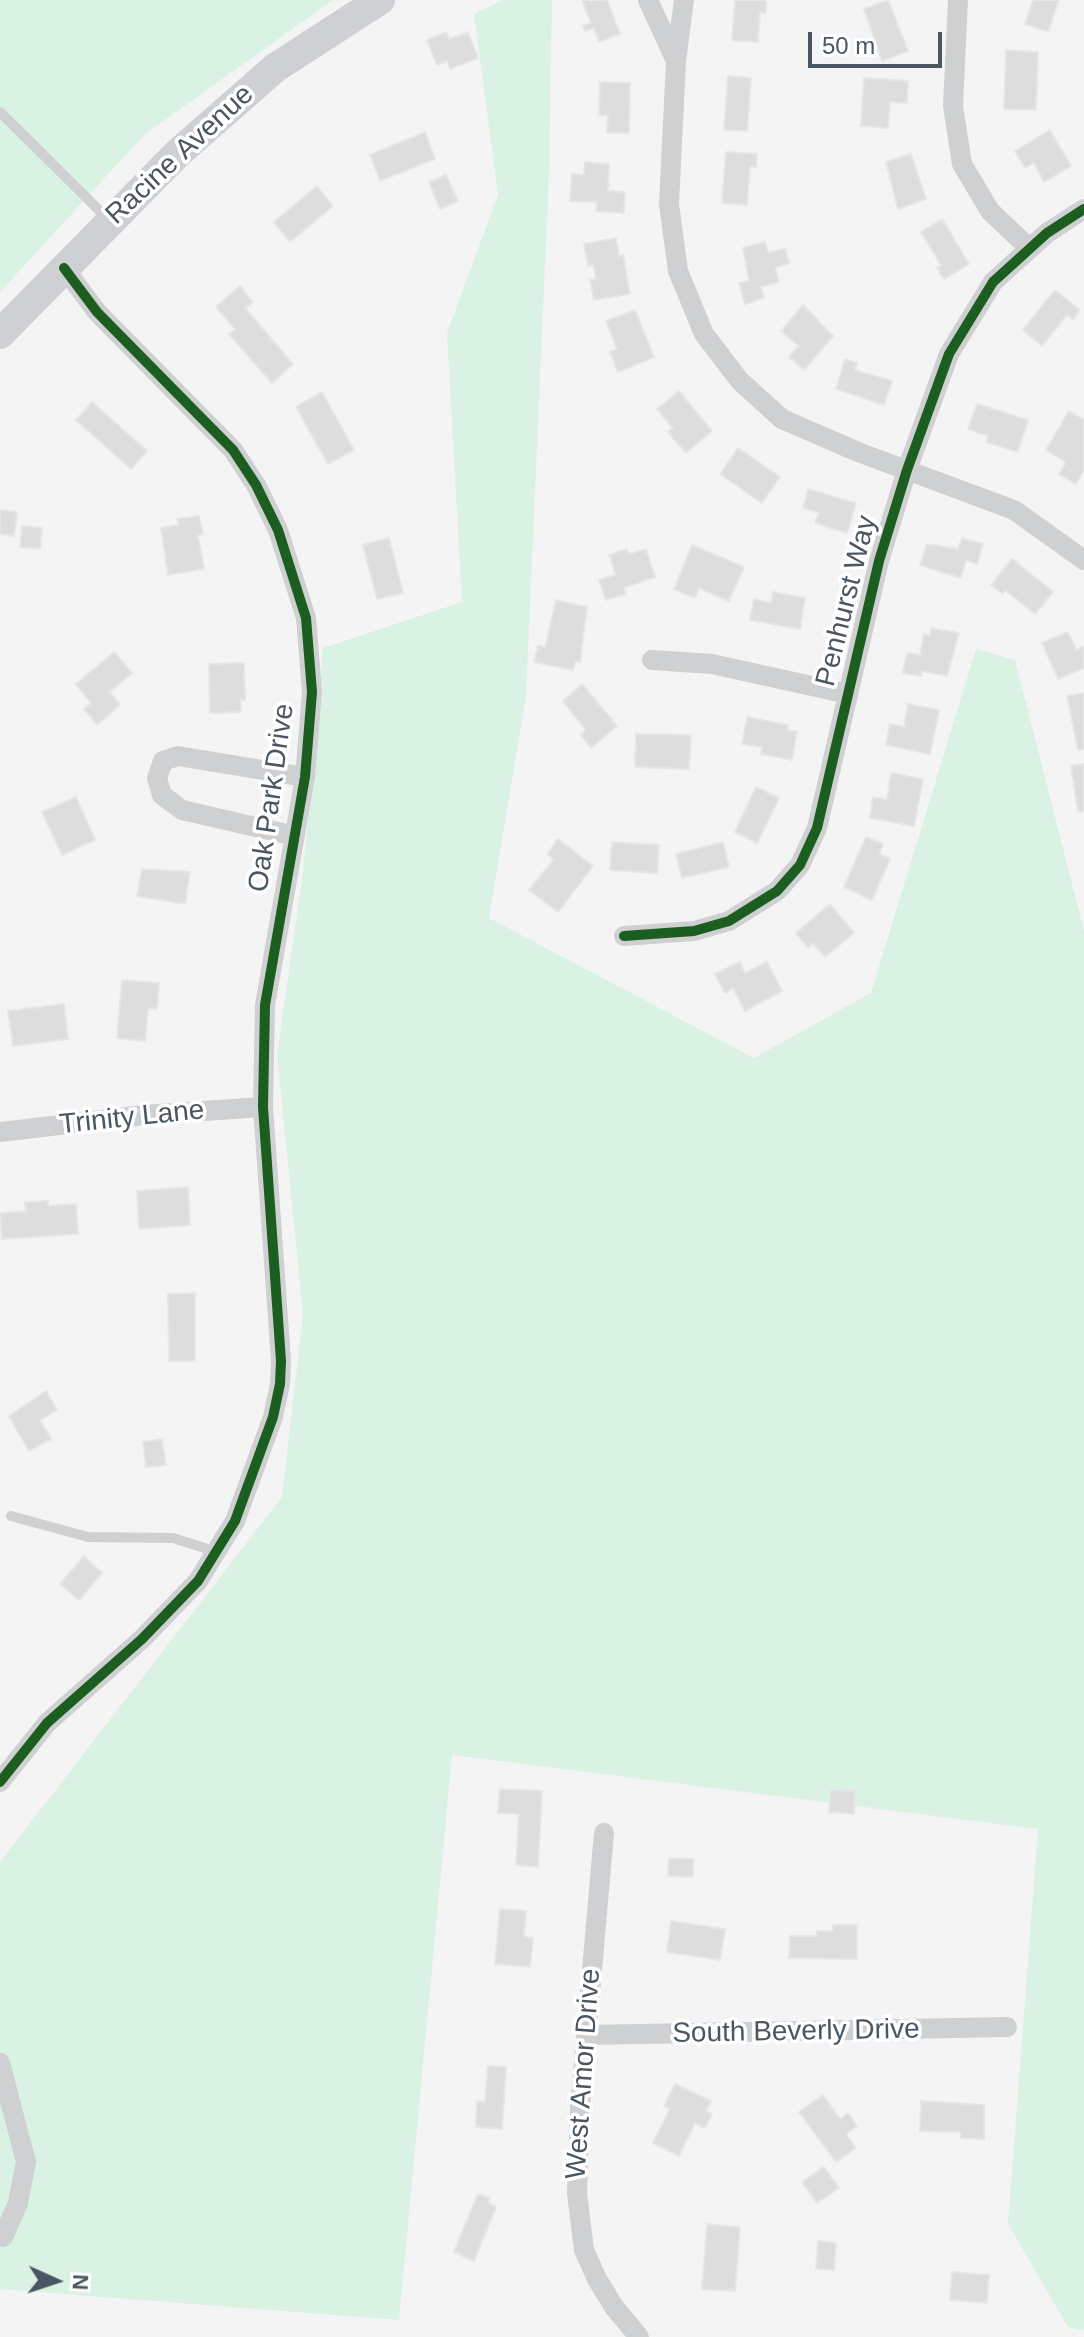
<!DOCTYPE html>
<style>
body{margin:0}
#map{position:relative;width:1084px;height:2337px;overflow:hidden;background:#f4f4f4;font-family:Arial,sans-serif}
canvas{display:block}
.north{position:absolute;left:16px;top:2241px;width:80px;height:80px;-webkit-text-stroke:6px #fff;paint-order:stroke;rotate:93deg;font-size:22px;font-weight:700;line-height:32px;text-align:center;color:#4a5661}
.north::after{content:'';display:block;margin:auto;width:28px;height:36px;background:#4a5661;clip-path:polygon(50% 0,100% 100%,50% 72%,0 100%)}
.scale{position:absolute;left:808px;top:32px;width:134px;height:36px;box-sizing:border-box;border:4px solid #4a5661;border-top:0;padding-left:10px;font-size:24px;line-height:28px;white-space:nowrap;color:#4a5661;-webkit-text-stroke:6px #fff;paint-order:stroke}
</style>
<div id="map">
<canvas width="1084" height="2337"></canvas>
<div class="north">N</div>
<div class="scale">50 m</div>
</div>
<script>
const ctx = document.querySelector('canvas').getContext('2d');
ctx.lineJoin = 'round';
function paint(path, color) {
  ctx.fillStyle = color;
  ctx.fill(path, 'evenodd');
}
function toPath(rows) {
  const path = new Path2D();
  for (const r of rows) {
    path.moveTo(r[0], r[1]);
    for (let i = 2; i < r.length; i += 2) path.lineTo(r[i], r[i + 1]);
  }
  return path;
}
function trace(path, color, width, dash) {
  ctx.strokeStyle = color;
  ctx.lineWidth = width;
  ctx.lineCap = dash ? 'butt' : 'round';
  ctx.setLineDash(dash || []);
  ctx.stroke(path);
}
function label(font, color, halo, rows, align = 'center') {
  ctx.font = font + ' Arial,sans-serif';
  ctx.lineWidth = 7;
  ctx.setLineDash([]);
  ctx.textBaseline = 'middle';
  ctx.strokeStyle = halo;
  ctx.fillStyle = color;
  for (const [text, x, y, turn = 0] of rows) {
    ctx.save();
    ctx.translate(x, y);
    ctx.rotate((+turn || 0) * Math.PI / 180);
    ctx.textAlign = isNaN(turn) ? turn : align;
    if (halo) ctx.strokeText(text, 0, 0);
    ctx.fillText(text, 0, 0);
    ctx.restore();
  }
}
const green = toPath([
 [0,0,333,0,144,135,0,292],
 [502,0,552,0,549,174,526,697,489,918,754,1058,871,993,976,649,1015,660,1084,931,1084,2330,1068,2327,1008,2224,1038,1829,452,1755,399,2320,0,2289,0,1862,282,1497,303,1315,277,1055,303,872,323,648,462,602,447,333,498,195,474,14]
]);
const building = toPath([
 [582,0,607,0,620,34,599,42,594,28,585,31,583,26,591,23,582,0],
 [735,0,766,0,766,13,760,12,758,42,732,40,735,0],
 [888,0,908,51,882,61,864,9,888,0],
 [1033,0,1059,0,1048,32,1025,24,1033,0],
 [446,32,449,39,468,32,478,58,450,69,447,61,437,65,427,40,446,32],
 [1006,50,1038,52,1036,110,1004,109,1006,50],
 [728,76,751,78,747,131,724,130,728,76],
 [864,78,908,81,907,103,890,102,888,128,861,126,864,78],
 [600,82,630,83,629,133,607,133,608,115,599,115,600,82],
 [1050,130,1071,166,1044,182,1034,163,1025,168,1015,151,1050,130],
 [425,132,435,159,380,181,370,155,425,132],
 [726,152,757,154,756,167,750,166,747,205,722,203,726,152],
 [911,154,926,199,898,209,886,162,911,154],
 [585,162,609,164,608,191,625,192,624,213,596,211,597,202,570,201,572,174,584,175,585,162],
 [446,175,458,201,440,209,429,182,446,175],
 [317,186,333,206,290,242,274,222,317,186],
 [942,219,969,264,944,279,937,268,941,265,921,232,942,219],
 [616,238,619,256,623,255,630,294,594,300,590,280,596,279,593,265,588,266,584,244,616,238],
 [765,242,768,253,785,248,789,263,775,268,779,282,761,287,764,298,745,304,739,283,749,281,743,248,765,242],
 [240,286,253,302,245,308,293,364,272,383,229,334,235,329,216,307,240,286],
 [1055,290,1080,310,1073,320,1067,315,1042,346,1023,330,1055,290],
 [803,305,833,336,804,370,789,357,799,346,781,331,803,305],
 [635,310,654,357,618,372,610,352,617,349,606,321,635,310],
 [845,359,857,363,855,370,892,381,884,405,836,389,845,359],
 [679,391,712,431,686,453,668,432,673,428,657,409,679,391],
 [322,392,354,450,328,464,296,407,322,392],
 [92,402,147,451,131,469,76,420,92,402],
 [977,404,1028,420,1018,452,986,442,988,436,968,429,977,404],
 [1069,411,1084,420,1084,470,1076,484,1059,474,1066,462,1046,450,1069,411],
 [738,448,780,477,762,503,720,474,738,448],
 [808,489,856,503,847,533,815,523,819,513,803,508,808,489],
 [0,510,17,512,14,536,0,534,0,510],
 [199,516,203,534,198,535,204,569,168,575,161,528,179,525,177,519,199,516],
 [22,526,42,528,40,549,20,547,22,526],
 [389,538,403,593,377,599,363,545,389,538],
 [962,538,983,544,977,564,966,560,961,578,920,565,927,544,958,549,962,538],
 [692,545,744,567,729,601,699,588,695,598,674,589,692,545],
 [627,549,629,554,646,549,655,577,624,588,626,594,606,600,599,580,616,575,609,555,627,549],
 [1012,559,1053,592,1035,614,1005,590,1002,594,991,585,1012,559],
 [773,592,805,598,800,629,750,620,754,599,771,603,773,592],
 [556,600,587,607,580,662,575,661,573,670,534,662,538,646,545,647,556,600],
 [931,628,959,633,947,676,922,671,921,676,903,673,907,653,920,655,924,634,930,636,931,628],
 [1068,632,1076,650,1084,647,1084,668,1058,679,1042,643,1068,632],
 [114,652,132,673,110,692,120,705,97,725,84,709,91,703,76,684,114,652],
 [244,663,245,700,241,700,241,712,210,713,209,664,244,663],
 [582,684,617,726,591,748,581,735,586,730,563,701,582,684],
 [1084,693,1084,749,1078,750,1067,696,1084,693],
 [908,704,939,710,930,754,886,745,890,724,904,727,908,704],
 [747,717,788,725,787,730,797,731,792,760,761,754,762,747,742,744,747,717],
 [636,734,691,735,689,769,635,767,636,734],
 [1084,764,1084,811,1078,812,1071,766,1084,764],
 [891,773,923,779,914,826,870,818,873,797,887,800,891,773],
 [756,787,779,798,757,843,735,832,756,787],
 [76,797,95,840,62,855,42,812,76,797],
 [866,837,883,844,879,854,890,859,872,900,844,887,866,837],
 [558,839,593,866,558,912,529,890,554,859,547,854,558,839],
 [612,842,659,845,657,873,610,870,612,842],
 [723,842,729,867,682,878,676,854,723,842],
 [142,869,190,872,185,904,137,896,142,869],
 [830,904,854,933,825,957,813,943,808,948,796,933,830,904],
 [740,962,745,973,767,962,782,991,745,1011,733,988,725,993,715,974,740,962],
 [122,980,159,983,157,1009,148,1008,145,1041,117,1038,122,980],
 [64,1004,68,1039,13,1046,8,1011,64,1004],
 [188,1187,190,1225,139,1229,137,1191,188,1187],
 [48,1201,48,1206,76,1204,78,1234,2,1239,0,1213,26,1211,25,1202,48,1201],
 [195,1293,195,1361,169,1361,168,1294,195,1293],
 [46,1391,57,1410,40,1420,51,1439,29,1451,9,1416,46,1391],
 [162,1439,166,1465,146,1467,143,1442,162,1439],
 [84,1556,102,1573,79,1600,60,1584,84,1556],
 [500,1789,542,1791,538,1867,516,1865,519,1814,498,1813,500,1789],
 [830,1790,855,1791,854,1814,829,1812,830,1790],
 [669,1858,693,1859,693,1877,668,1876,669,1858],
 [500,1909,526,1911,524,1937,533,1938,530,1967,495,1964,500,1909],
 [671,1921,725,1929,720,1960,667,1952,671,1921],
 [833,1925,857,1925,857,1959,789,1958,790,1936,817,1936,817,1931,833,1931,833,1925],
 [488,2066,506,2067,502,2129,476,2127,477,2101,485,2102,488,2066],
 [675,2084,711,2101,706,2111,712,2114,705,2128,695,2123,679,2156,653,2143,670,2109,664,2106,675,2084],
 [823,2095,840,2119,848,2113,857,2126,846,2134,856,2148,836,2162,799,2112,823,2095],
 [921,2101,984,2105,984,2139,961,2138,961,2132,920,2131,921,2101],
 [824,2167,839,2188,817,2203,802,2182,824,2167],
 [478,2194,490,2198,488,2203,496,2207,474,2261,454,2252,478,2194],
 [707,2224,740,2227,735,2291,702,2289,707,2224],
 [818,2241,836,2243,834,2270,816,2269,818,2241],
 [952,2272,989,2275,987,2303,950,2300,952,2272]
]);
const service = toPath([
 [0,112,108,219],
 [11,1516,88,1537,173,1538,217,1552]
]);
const minor = toPath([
 [648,0,676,61],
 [684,0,676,61,669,204,678,271,704,334,740,381,782,419,858,452,1014,510,1084,560],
 [958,0,953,106,962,164,990,211,1029,248],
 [652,660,712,664,848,694],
 [295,836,182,810,162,795,157,778,163,761,178,756,305,777],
 [624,936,694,931,729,921,777,891,800,865,817,828,879,561,907,470,949,354,993,282,1047,233,1084,209],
 [0,1132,144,1115,263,1107],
 [0,1782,47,1723,142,1639,198,1581,235,1521,273,1417,280,1384,281,1361,263,1107,265,1005,305,777,312,692,306,618,278,530,256,485,233,450,97,312,64,268],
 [604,1833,580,2107,577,2193,584,2250,597,2279,614,2307,639,2337],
 [586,2035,1007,2027],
 [0,2063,26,2162,18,2203,3,2237]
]);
const secondary = toPath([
 [0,334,177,154,275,68,380,0]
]);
const cycleway = toPath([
 [624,936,694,931,729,921,777,891,800,865,817,828,879,561,907,470,949,354,993,282,1047,233,1084,209],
 [0,1782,47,1723,142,1639,198,1581,235,1521,273,1417,280,1384,281,1361,263,1107,265,1005,305,777,312,692,306,618,278,530,256,485,233,450,97,312,64,268]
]);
const streetNames = [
 ["Racine Avenue",180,155,-43],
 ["Penhurst Way",847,601,-76],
 ["Oak Park Drive",272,798,-82],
 ["Trinity Lane",132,1118,-6],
 ["South Beverly Drive",796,2032,-1],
 ["West Amor Drive",584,2074,-86]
];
paint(green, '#d9f2e3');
paint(building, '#ddddde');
trace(building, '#e5e6e7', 2);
trace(service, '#ced0d2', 10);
trace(minor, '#ced0d2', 20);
trace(secondary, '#ced0d4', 30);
trace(cycleway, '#1b5e20', 10);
label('28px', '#4a5661', '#fff', streetNames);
</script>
